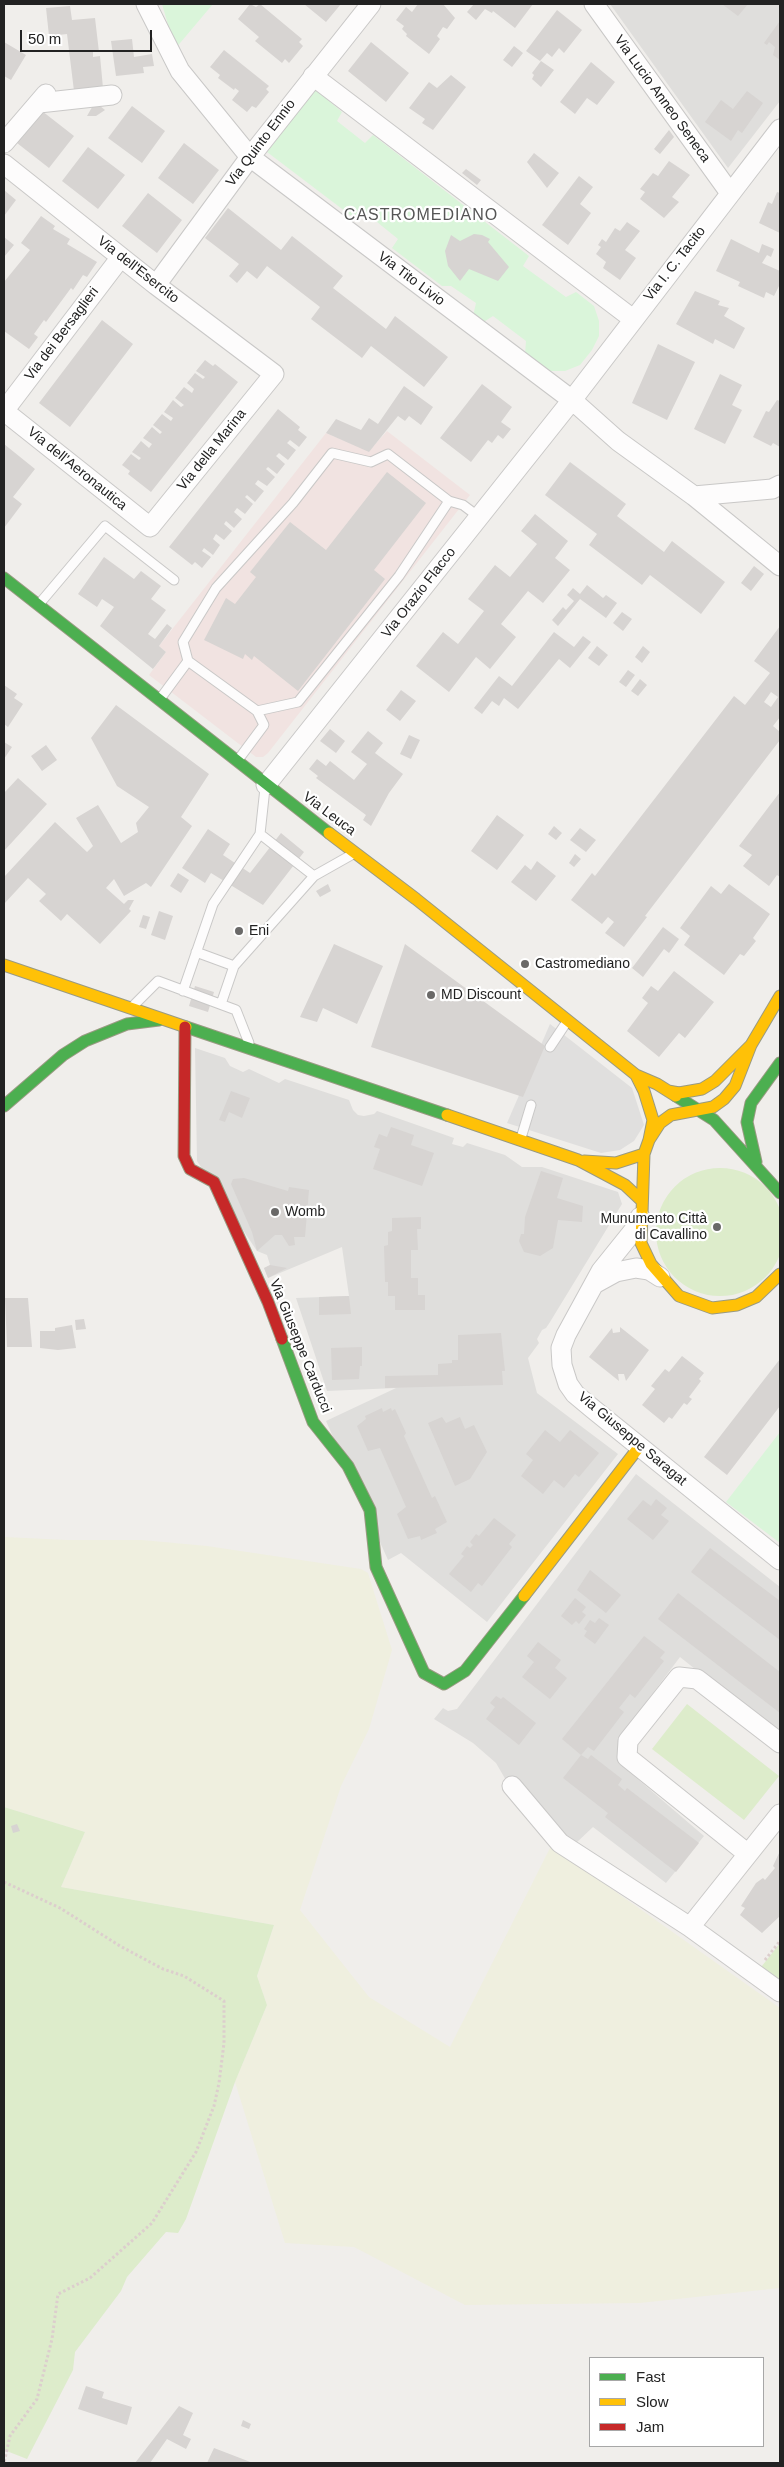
<!DOCTYPE html>
<meta charset="utf-8">
<style>
body{margin:0}
#map{position:relative;width:784px;height:2467px;overflow:hidden;background:#f0eeeb;font-family:Arial,sans-serif}
canvas{display:block}
.frame{position:absolute;inset:0;border:5px solid #222;pointer-events:none}
.legend{position:absolute;left:589px;top:2357px;width:175px;height:90px;box-sizing:border-box;background:#fff;border:1px solid #a7a7a7;margin:0;padding:6px 9px;list-style:none;font-size:15px;color:#222}
.legend li{display:flex;align-items:center;gap:10px;height:25px}
.legend b{width:25px;border:1px solid #a7a7a7}
.scale{position:absolute;left:20px;top:30px;width:132px;height:22px;box-sizing:border-box;border:2px solid #222;border-top:0;padding-left:6px;font-size:15px;line-height:18px;white-space:nowrap;color:#222;-webkit-text-stroke:4px #fff;paint-order:stroke}
</style>
<div id="map">
<canvas width="784" height="2467"></canvas>
<div class="frame"></div>
<ul class="legend">
<li><b style="height:6px;background:#4caf50"></b>Fast</li>
<li><b style="height:6px;background:#ffc107"></b>Slow</li>
<li><b style="height:6px;background:#c62828"></b>Jam</li>
</ul>
<div class="scale">50 m</div>
</div>
<script>
const ctx = document.querySelector('canvas').getContext('2d');
ctx.lineJoin = 'round';
function paint(path, color) {
  ctx.fillStyle = color;
  ctx.fill(path, 'evenodd');
}
function toPath(rows) {
  const path = new Path2D();
  for (const r of rows) {
    if (r.length === 3) {
      path.moveTo(r[0] + r[2], r[1]);
      path.arc(r[0], r[1], r[2], 0, 2 * Math.PI);
      continue;
    }
    path.moveTo(r[0], r[1]);
    for (let i = 2; i < r.length; i += 2) path.lineTo(r[i], r[i + 1]);
  }
  return path;
}
function trace(path, color, width, dash) {
  ctx.strokeStyle = color;
  ctx.lineWidth = width;
  ctx.lineCap = dash ? 'butt' : 'round';
  ctx.setLineDash(dash || []);
  ctx.stroke(path);
}
function label(font, color, halo, rows, align = 'center') {
  ctx.font = font + ' Arial,sans-serif';
  ctx.lineWidth = 4.5;
  ctx.setLineDash([]);
  ctx.textBaseline = 'middle';
  ctx.strokeStyle = halo;
  ctx.fillStyle = color;
  for (const [text, x, y, turn = 0] of rows) {
    ctx.save();
    ctx.translate(x, y);
    ctx.rotate((+turn || 0) * Math.PI / 180);
    ctx.textAlign = isNaN(turn) ? turn : align;
    if (halo) ctx.strokeText(text, 0, 0);
    ctx.fillText(text, 0, 0);
    ctx.restore();
  }
}
const residential = toPath([
 [610,4,780,4,780,101,728,168],
 [195,1048,225,1058,230,1066,243,1072,249,1069,279,1083,285,1079,349,1100,353,1110,358,1115,364,1116,374,1114,377,1111,454,1138,452,1144,463,1147,467,1143,505,1155,522,1167,542,1167,618,1192,622,1204,550,1322,546,1328,542,1330,537,1339,539,1343,528,1358,537,1393,618,1454,487,1622,401,1553,388,1560,326,1421,396,1388,327,1391,296,1298,349,1296,342,1247,268,1278,264,1268,270,1265,267,1255,257,1251,197,1161],
 [636,1474,780,1587,780,1737,680,1657,620,1737,619,1763,704,1836,666,1883,593,1827,575,1844,507,1782,496,1763,473,1743,434,1719,443,1708,448,1711,457,1709]
]);
const commercial = toPath([
 [387,431,470,495,268,753,263,757,256,757,149,675,166,652,159,646,326,433,369,451]
]);
const farmland = toPath([
 [4,1537,68,1540,142,1540,207,1546,361,1569,368,1573,392,1650,369,1729,341,1786,300,1910,369,1997,450,2047,551,1846,780,2008,780,2288,640,2303,465,2305,354,2247,285,2243,235,2082,267,2005,257,1976,274,1925,61,1887,85,1832,4,1807]
]);
const grass = toPath([
 [720,1232,64],
 [687,1704,779,1776,744,1820,652,1749],
 [4,1807,85,1832,61,1887,274,1925,257,1976,267,2005,235,2082,186,2219,178,2233,166,2232,127,2277,121,2291,75,2352,73,2370,27,2459,4,2450],
 [780,1943,780,1985,758,1971]
]);
const park = toPath([
 [162,4,213,4,175,49],
 [315,89,342,112,337,121,365,143,373,135,529,256,523,266,566,297,576,292,594,306,599,321,599,336,592,350,580,365,565,371,548,371,525,354,526,341,493,316,482,323,473,316,476,303,451,286,442,286,392,248,398,239,361,209,354,218,267,152],
 [780,1432,780,1543,726,1502]
]);
const parking = toPath([
 [550,1024,632,1088,644,1125,634,1141,620,1150,601,1153,507,1123]
]);
const building = toPath([
 [250,4,256,7,260,4,302,39,299,42,303,46,289,63,285,59,282,63,255,41,259,37,238,19],
 [304,4,341,4,326,22],
 [418,4,443,4,455,18,447,29,443,27,437,36,440,39,429,54,406,36,407,34,402,29,404,26,396,20,406,7,412,12],
 [474,4,533,4,515,28,493,11,492,13,485,9,476,20,467,12],
 [722,4,748,4,738,16],
 [70,6,72,20,95,18,99,52,93,52,93,57,100,56,103,88,74,91,67,34,49,36,46,8],
 [557,10,582,30,564,53,559,48,552,57,547,53,540,61,526,51],
 [780,21,780,60,773,55,775,47,769,42,767,45,764,43],
 [132,39,134,57,152,54,154,66,143,67,144,73,116,76,111,41],
 [4,42,26,55,11,80,4,76],
 [371,42,409,73,386,102,348,71],
 [514,46,523,53,512,67,503,60],
 [224,50,269,86,266,89,269,92,256,108,252,106,247,112,232,100,239,91,235,88,234,90,218,78,220,75,210,67],
 [541,61,554,70,541,87,532,79,534,75,532,73],
 [591,62,615,82,597,105,587,98,575,114,560,102],
 [451,75,466,87,433,130,422,123,425,119,409,108,429,82,437,88],
 [747,91,763,103,742,133,738,130,731,141,705,122,721,100,733,109],
 [95,102,105,110,96,116,87,116],
 [132,106,165,131,142,163,108,138],
 [42,111,74,136,49,168,17,143],
 [669,130,674,137,660,154,654,149],
 [184,143,219,170,193,204,158,178],
 [88,147,125,175,98,209,62,181],
 [534,153,559,173,547,188,527,162],
 [669,161,690,175,672,197,679,202,664,218,640,199,645,192,640,189,653,173,658,176],
 [466,169,481,180,477,185,462,173],
 [579,176,593,187,580,204,591,213,568,245,542,225],
 [4,190,16,200,4,216],
 [777,192,780,193,780,233,759,223,768,202,772,204],
 [148,193,182,220,157,253,122,226],
 [228,208,281,250,292,236,343,276,333,288,386,329,395,316,448,357,424,387,371,346,362,358,311,319,320,307,267,266,257,279,247,271,237,283,229,276,239,264,205,238],
 [41,216,55,226,53,229,70,239,67,244,97,262,87,277,83,275,73,290,71,288,46,322,44,320,34,334,38,337,29,349,4,331,4,282,30,250,21,243],
 [627,222,640,231,625,250,636,258,620,280,603,268,606,262,596,254,601,247,598,245,602,239,606,242,615,228,620,231],
 [474,234,482,235,490,239,488,242,509,267,498,281,469,269,460,281,448,266,445,251,451,235,460,241],
 [4,237,14,245,4,257],
 [731,239,759,253,762,244,774,249,771,257,767,255,762,263,780,271,780,284,774,296,766,292,764,298,738,286,740,282,716,271],
 [695,291,720,301,718,305,729,308,724,316,745,328,734,349,715,339,713,344,676,324],
 [102,320,133,344,70,427,39,403],
 [658,344,695,362,667,420,632,403],
 [205,360,213,366,215,364,238,382,151,492,128,474,130,471,122,465,131,454,139,460,141,458,132,452,141,441,149,448,152,444,143,438,152,427,160,434,162,432,153,425,162,414,171,421,173,418,164,412,173,400,181,407,184,405,175,398,184,387,192,393,194,389,187,383,195,373,203,379,205,377,196,371],
 [720,374,742,385,732,405,742,410,725,444,694,429],
 [482,384,512,407,501,422,511,429,503,439,498,435,492,443,488,440,471,462,440,438],
 [404,386,433,407,421,425,409,416,405,421,398,416,369,452,326,433,336,419,361,430,369,418,378,424],
 [777,400,780,401,780,447,773,443,771,446,753,437,766,411,769,412],
 [278,409,300,427,298,430,307,437,299,447,290,440,287,443,296,450,288,460,279,453,276,456,285,464,277,474,268,467,266,469,275,477,267,486,258,480,255,484,264,491,255,502,247,495,245,497,253,504,245,514,237,508,234,512,242,519,234,528,226,521,224,524,232,531,224,540,216,534,213,539,220,545,213,555,204,548,202,551,211,557,202,568,195,562,192,565,169,547],
 [4,444,35,469,13,497,22,504,4,528],
 [570,462,626,504,617,516,664,552,672,541,725,582,701,614,650,575,642,585,589,545,597,534,545,495],
 [387,472,426,503,374,570,385,579,298,691,254,656,252,660,245,654,243,659,204,640,226,598,235,604,256,577,250,572,290,522,326,550],
 [535,514,568,541,555,558,570,570,543,603,528,591,501,624,516,637,490,669,476,657,449,692,416,666,443,632,458,644,484,611,468,599,495,565,510,577,537,544,521,531],
 [104,557,134,579,141,571,161,586,151,599,166,610,148,634,155,639,167,624,172,628,159,646,166,652,153,669,100,626,114,607,102,599,97,607,78,594],
 [754,566,764,574,751,591,741,583],
 [587,585,603,598,606,595,617,603,606,618,580,599,558,626,552,620,563,607,566,610,574,601,567,595,573,588,580,594],
 [622,612,632,619,623,631,613,623],
 [780,626,780,717,773,726,780,732,780,740,645,916,647,917,624,947,605,933,614,922,608,917,602,924,571,900,592,873,595,876,734,696,745,705,770,673,754,661],
 [771,692,778,697,771,707,764,702],
 [554,632,574,647,583,636,591,642,570,668,559,659,518,709,504,698,499,706,492,701,482,714,474,708,499,676,512,686],
 [597,646,608,655,599,666,588,658],
 [643,646,650,652,642,663,635,657],
 [628,670,635,675,626,687,619,682],
 [640,679,647,685,638,696,631,691],
 [4,685,17,694,14,698,23,704,8,727,4,724],
 [401,690,416,701,400,721,386,710],
 [116,705,209,774,181,817,192,826,151,887,146,883,124,896,114,879,106,888,124,904,128,900,134,900,129,909,131,911,100,944,67,914,61,921,39,901,46,894,28,878,4,904,4,877,55,822,87,852,93,846,76,818,98,805,121,843,138,832,136,823,149,807,117,786,91,738],
 [330,729,345,741,336,753,320,741],
 [368,731,383,743,375,753,403,774,389,793,371,826,363,820,366,815,316,778,318,776,309,769,317,759,326,766,330,761,354,780,367,764,351,752],
 [409,735,420,740,411,759,400,754],
 [4,742,12,747,4,759],
 [46,745,57,760,42,771,31,756],
 [18,778,47,804,4,851,4,793],
 [780,792,780,877,777,875,769,886,743,866,752,855,739,846],
 [497,815,524,835,497,870,471,851],
 [554,826,562,833,556,840,548,834],
 [580,828,596,840,586,852,570,840],
 [208,829,230,844,223,855,250,873,281,833,304,852,263,905,211,873,205,883,182,868],
 [575,854,581,859,574,867,569,863],
 [537,861,556,876,536,901,511,882,525,865,531,870],
 [178,873,189,880,181,893,170,886],
 [328,884,331,891,320,897,316,891],
 [729,884,770,914,753,938,756,941,744,956,740,954,724,975,684,945,690,936,680,928,711,886,721,894],
 [159,911,173,916,165,940,151,935],
 [143,915,150,917,146,929,139,927],
 [663,927,679,939,669,953,664,949,643,977,632,968],
 [334,944,383,966,357,1024,323,1008,317,1022,300,1017],
 [405,944,545,1046,523,1097,371,1047],
 [674,971,714,1002,685,1038,679,1033,659,1057,627,1031,648,1003,642,998,651,986,658,991],
 [195,986,214,992,208,1012,189,1006],
 [231,1091,250,1098,242,1118,229,1112,225,1122,219,1120],
 [391,1127,414,1135,411,1145,434,1153,422,1186,373,1169,380,1149,374,1147,379,1134,387,1137],
 [541,1171,563,1178,557,1198,583,1206,582,1222,558,1220,553,1248,540,1256,524,1252,519,1241,521,1234,524,1234,525,1217],
 [244,1178,288,1191,289,1187,309,1190,305,1237,294,1237,295,1245,289,1246,282,1235,275,1235,257,1251,252,1232,231,1184,233,1179],
 [421,1217,421,1229,417,1229,418,1250,411,1250,411,1278,418,1278,418,1295,425,1295,425,1310,395,1310,395,1296,388,1296,388,1282,385,1282,384,1246,388,1245,388,1232,392,1231,392,1218],
 [270,1265,287,1268,268,1278,264,1268],
 [349,1296,351,1314,319,1315,319,1297],
 [5,1298,28,1298,32,1347,7,1347],
 [84,1319,86,1329,76,1330,75,1320],
 [72,1325,76,1348,58,1350,40,1348,40,1331,55,1331,55,1328],
 [620,1327,649,1350,626,1381,624,1374,618,1374,619,1381,589,1357,612,1328,613,1333,620,1332],
 [501,1333,505,1371,502,1371,503,1385,385,1388,385,1376,438,1375,438,1364,452,1363,452,1360,458,1360,458,1335],
 [362,1347,362,1366,360,1366,359,1379,332,1380,331,1348],
 [682,1356,704,1373,699,1379,701,1381,689,1397,692,1399,687,1405,684,1403,672,1419,669,1417,664,1423,642,1405,655,1389,651,1386,665,1369,669,1372],
 [780,1359,780,1406,727,1475,704,1457],
 [382,1408,383,1412,391,1408,392,1411,395,1409,406,1433,404,1436,432,1498,435,1496,447,1522,435,1529,437,1533,421,1540,420,1536,408,1539,397,1514,406,1507,380,1448,368,1451,357,1426,366,1419,365,1416],
 [442,1417,446,1423,460,1417,465,1429,474,1425,487,1452,470,1479,455,1486,428,1423],
 [545,1430,560,1442,570,1430,599,1453,579,1477,575,1474,564,1488,554,1480,543,1494,521,1476,533,1460,526,1454],
 [656,1499,667,1508,661,1515,669,1521,653,1540,627,1519,643,1500,651,1506],
 [494,1518,516,1535,509,1544,512,1547,482,1586,478,1583,471,1592,449,1574,464,1556,461,1554,467,1546,470,1548,473,1545,470,1542,476,1534,479,1536],
 [710,1548,780,1601,780,1640,691,1572],
 [590,1570,621,1595,606,1613,577,1590],
 [678,1593,780,1672,780,1713,658,1619],
 [575,1598,586,1607,582,1612,586,1615,579,1624,576,1621,572,1625,561,1616],
 [599,1618,609,1625,595,1644,584,1636,587,1631,584,1629,590,1620,595,1623],
 [644,1636,665,1652,660,1658,664,1661,635,1698,630,1694,619,1708,624,1712,594,1751,588,1747,581,1755,562,1739],
 [538,1642,561,1660,555,1668,567,1678,550,1699,522,1677,534,1662,527,1656],
 [496,1696,501,1699,503,1697,536,1723,519,1745,486,1719,495,1707,490,1703],
 [581,1755,588,1759,591,1755,622,1779,618,1785,625,1791,627,1788,699,1843,676,1872,605,1817,608,1813,563,1778],
 [17,1824,20,1831,13,1833,11,1826],
 [780,1851,780,1916,762,1933,740,1915,745,1908,741,1906,756,1883,763,1878,765,1880,775,1868,773,1866],
 [86,2386,104,2392,102,2398,132,2407,127,2425,78,2409],
 [179,2406,193,2413,183,2435,191,2439,186,2449,167,2439,150,2463,135,2463],
 [243,2420,251,2424,249,2429,241,2426],
 [214,2448,253,2463,207,2463]
]);
const path = toPath([
 [4,1882,60,1908,120,1946,163,1969,184,1976,224,2001,224,2043,219,2083,214,2106,196,2152,152,2223,90,2278,58,2294,52,2339,37,2399,10,2436,4,2463],
 [765,1960,780,1941]
]);
const lane = toPath([
 [40,603,105,526,174,580],
 [188,661,183,642,216,588,293,503,332,453,371,462,388,454,449,501,463,505,479,517],
 [160,699,188,661,257,711,264,725,238,760],
 [257,711,298,702,399,576,449,501],
 [265,788,260,834,314,876,353,854],
 [196,952,234,966],
 [183,991,213,904,260,834],
 [221,1004,234,966,314,876],
 [133,1006,158,981,236,1010,249,1043],
 [550,1047,566,1023],
 [521,1138,531,1105]
]);
const street = toPath([
 [146,4,180,71,250,157,572,400,618,441,694,496,780,566],
 [594,4,730,193],
 [313,76,633,319],
 [39,103,112,95],
 [4,143,46,94],
 [4,164,156,285,274,374,150,527,4,411],
 [156,285,250,157,371,4],
 [4,411,121,257],
 [694,496,772,489,780,485],
 [266,785,572,400,780,129],
 [640,1217,634,1230,601,1271,566,1335,561,1348,562,1365,568,1384,575,1394,593,1409,780,1560],
 [596,1283,616,1272,636,1268,649,1270,660,1277],
 [512,1786,560,1843,690,1927,780,1992],
 [748,1854,627,1757,628,1741,679,1677,697,1679,780,1743],
 [690,1927,780,1814]
]);
const fast = toPath([
 [4,578,329,833],
 [186,1027,447,1115],
 [676,1096,714,1120,780,1193],
 [4,1106,63,1055,85,1041,127,1024,159,1020],
 [756,1162,747,1122,751,1103,780,1063],
 [282,1339,313,1422,348,1466,370,1510,376,1567,424,1673,444,1684,465,1671,524,1596]
]);
const slow = toPath([
 [329,833,416,899,636,1075,657,1084,676,1096],
 [4,965,186,1027],
 [751,1045,735,1086,724,1099,713,1107,671,1115,660,1123,649,1140,644,1154,641,1243,651,1264,679,1296,712,1308,737,1305,756,1297,780,1274],
 [636,1075,644,1091,653,1120,649,1140],
 [668,1091,679,1093,702,1089,715,1081,751,1045,780,996],
 [447,1115,578,1160,625,1185,641,1200],
 [584,1161,616,1163,644,1154],
 [524,1596,639,1447]
]);
const jam = toPath([
 [185,1027,184,1156,190,1169,214,1182,268,1302,282,1339]
]);
const markers = [
 [239,931,5,"#6a6968"],
 [525,964,5,"#6a6968"],
 [431,995,5,"#6a6968"],
 [275,1212,5,"#6a6968"],
 [717,1227,5,"#6a6968"]
];
const streetNames = [
 ["Via Lucio Anneo Seneca",662,99,54],
 ["Via Quinto Ennio",261,143,-53],
 ["Via I. C. Tacito",675,264,-52],
 ["Via dell'Esercito",138,270,38],
 ["Via Tito Livio",411,279,37],
 ["Via dei Bersaglieri",62,334,-53],
 ["Via della Marina",212,450,-51],
 ["Via dell'Aeronautica",77,469,39],
 ["Via Orazio Flacco",419,593,-52],
 ["Via Leuca",329,814,37],
 ["Via Giuseppe Carducci",300,1346,68],
 ["Via Giuseppe Saragat",632,1439,40]
];
const poiNames = [
 ["Eni",249,931],
 ["Castromediano",535,964],
 ["MD Discount",441,995],
 ["Womb",285,1212],
 ["Munumento Città",707,1219,"right"],
 ["di Cavallino",707,1235,"right"]
];
const quarterNames = [
 ["CASTROMEDIANO",421,216]
];
paint(residential, '#dfdedc');
paint(commercial, '#f1e3e1');
paint(farmland, '#efefdf');
paint(grass, '#ddeccb');
paint(park, '#daf5da');
paint(parking, '#e0dfde');
paint(building, '#d7d4d2');
trace(lane, '#c9c8c7', 11);
trace(street, '#c9c8c7', 21);
trace(fast, '#999a82', 13);
trace(slow, '#999a82', 13);
trace(jam, '#999a82', 13);
trace(path, '#dccecd', 3, [2.5, 2.5]);
trace(lane, '#fdfcfc', 9);
trace(street, '#fdfcfc', 19);
trace(fast, '#4caf50', 11);
trace(slow, '#ffc107', 11);
trace(jam, '#c62828', 11);
for (const [x, y, r, color] of markers) {
  const dot = new Path2D();
  dot.arc(x, y, r, 0, 2 * Math.PI);
  ctx.fillStyle = color;
  ctx.fill(dot);
  trace(dot, '#fff', 2);
}
label('14px', '#222', '#fff', streetNames);
label('14px', '#222', '#fff', poiNames, 'left');
ctx.letterSpacing = '1px';
label('16px', '#555', '#fff', quarterNames);
ctx.letterSpacing = '0px';
</script>
